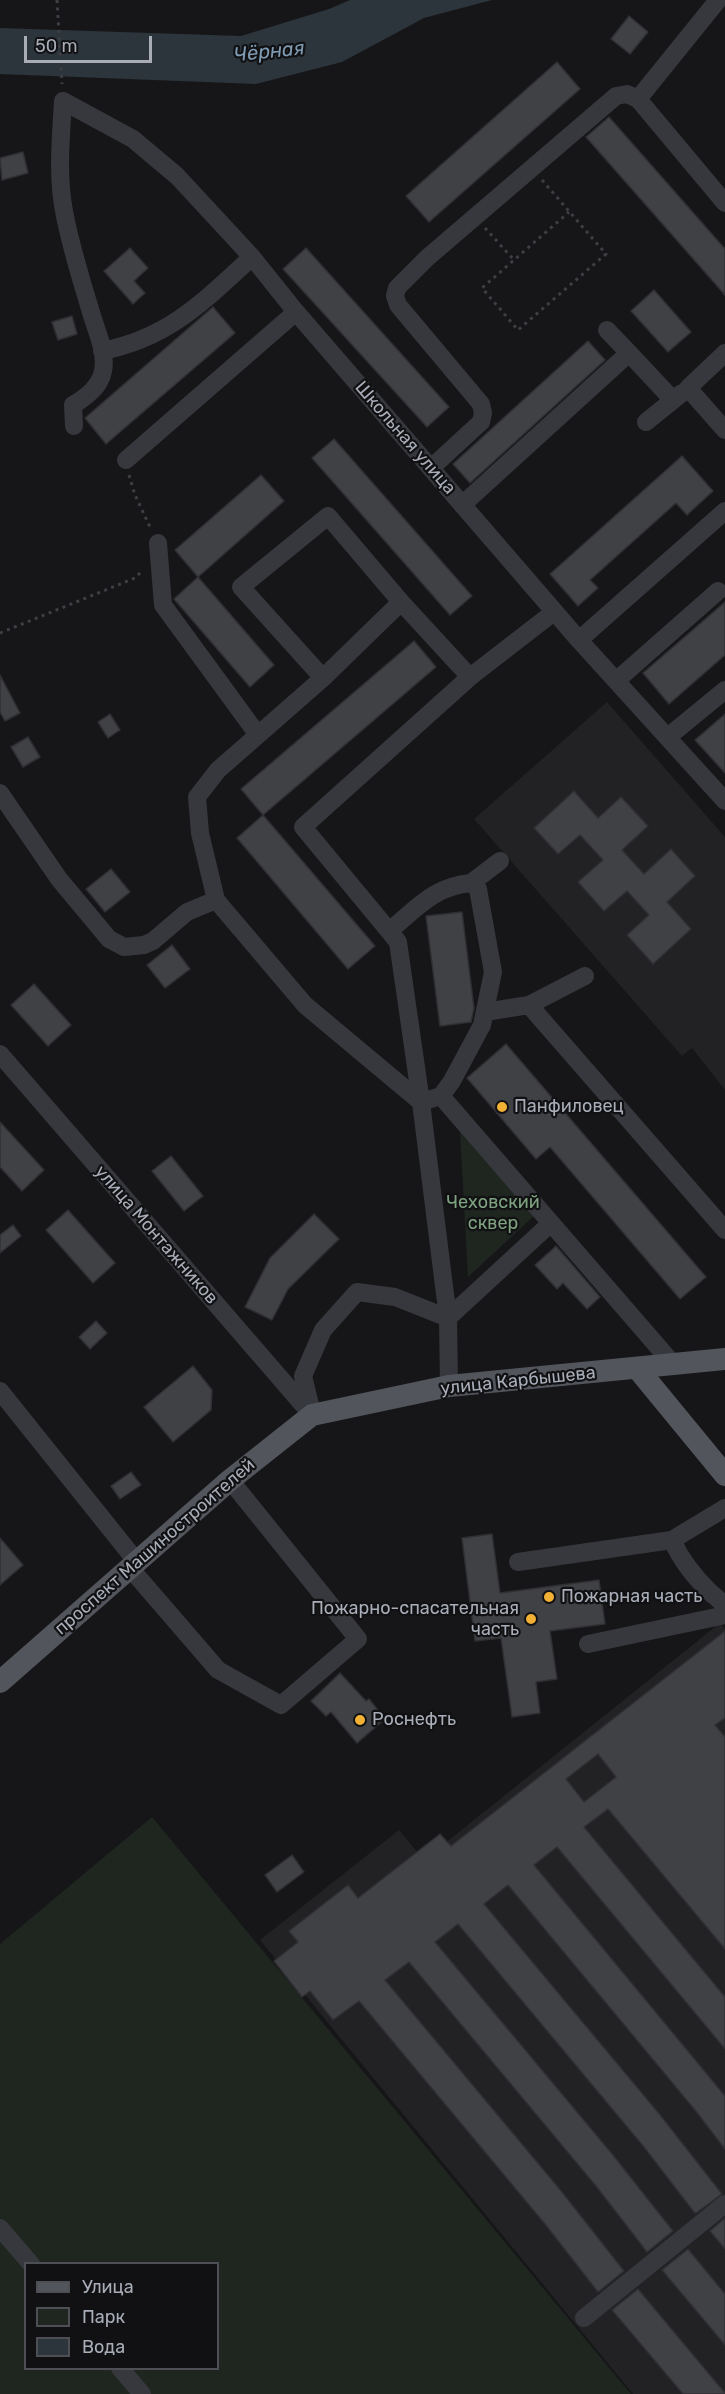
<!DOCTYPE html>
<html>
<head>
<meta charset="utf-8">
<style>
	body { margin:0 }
	#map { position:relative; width:725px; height:2394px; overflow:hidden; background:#161618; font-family:Rubik,sans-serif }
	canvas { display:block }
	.legend { position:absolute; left:24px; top:2262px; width:195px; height:108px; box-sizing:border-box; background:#111113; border:2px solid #4d4f55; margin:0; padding:8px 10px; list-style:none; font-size:18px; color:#a8adb8 }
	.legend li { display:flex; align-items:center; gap:12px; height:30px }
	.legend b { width:30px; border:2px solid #4d4f55 }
	.scale { position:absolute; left:24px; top:36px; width:128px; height:27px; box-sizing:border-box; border:3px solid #a8adb8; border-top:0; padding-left:8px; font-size:18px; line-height:21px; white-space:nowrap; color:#a8adb8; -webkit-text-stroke:4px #111113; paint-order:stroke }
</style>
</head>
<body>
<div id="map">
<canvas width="725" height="2394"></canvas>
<ul class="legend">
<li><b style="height:8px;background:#53555c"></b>Улица</li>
<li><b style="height:16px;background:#1e261f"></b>Парк</li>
<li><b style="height:16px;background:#2c353c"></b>Вода</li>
</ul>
<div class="scale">50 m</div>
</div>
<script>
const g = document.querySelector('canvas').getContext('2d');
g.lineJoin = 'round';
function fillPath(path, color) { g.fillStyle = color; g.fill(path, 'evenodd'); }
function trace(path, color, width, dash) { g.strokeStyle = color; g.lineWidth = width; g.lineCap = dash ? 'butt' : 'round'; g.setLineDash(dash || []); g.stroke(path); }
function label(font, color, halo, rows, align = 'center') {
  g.font = font + ' Rubik,sans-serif'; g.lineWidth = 4.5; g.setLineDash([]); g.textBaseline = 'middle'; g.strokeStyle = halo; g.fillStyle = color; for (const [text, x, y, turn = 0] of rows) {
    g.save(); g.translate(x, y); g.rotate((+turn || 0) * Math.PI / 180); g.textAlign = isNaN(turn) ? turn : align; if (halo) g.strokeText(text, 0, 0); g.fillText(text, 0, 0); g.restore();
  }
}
fillPath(new Path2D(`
	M607,702L725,837V1090L692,1048L682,1056L474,819Z
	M720,1623L725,1629V2394H633L260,1940L399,1830L424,1860Z`), '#222225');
fillPath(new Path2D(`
	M460,1132L534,1216L468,1277Z
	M152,1817L631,2394H0V1944ZM26,2264H218V2368H26Z`), '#1e261f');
fillPath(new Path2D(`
	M350,0H492L424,18L342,62L256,84L0,74V28L241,36L329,9Z`), '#2c353c');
const building = new Path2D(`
	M629,16L648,32L630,54L611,39Z
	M557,62L580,89L429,222L406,196Z
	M609,117L725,249V295L586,137Z
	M23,152L28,173L2,180L0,158Z
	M130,248L148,268L134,281L145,293L133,304L104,271Z
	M306,248L449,407L427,427L283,269Z
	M654,290L691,332L668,352L631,311Z
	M213,307L235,333L106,444L85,418Z
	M72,316L77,334L58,340L52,322Z
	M588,341L605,360L470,483L453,464Z
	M334,439L472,596L450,615L312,458Z
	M682,456L713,491L687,515L676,503L590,580L598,588L578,606L550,574Z
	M261,475L284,501L198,577L175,550Z
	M198,577L274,665L250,687L174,599Z
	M725,602V655L669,704L643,673Z
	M414,641L436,667L263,815L241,789Z
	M0,675L20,713L5,721L0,712Z
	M110,714L120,730L108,738L98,722Z
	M725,714V773L695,740Z
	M28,737L40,757L23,767L11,747Z
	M574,791L598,818L621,797L648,826L622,850L644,874L671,849L695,876L667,902L691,929L653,964L627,935L649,915L627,891L604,911L578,882L603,860L580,835L558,854L534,828Z
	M263,815L375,946L348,969L237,838Z
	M111,869L130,892L105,912L86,889Z
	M462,912L474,1008L471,1022L440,1026L426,916Z
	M172,945L190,969L165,988L147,965Z
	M34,984L71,1025L48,1046L11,1005Z
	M506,1044L706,1277L680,1299L550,1147L536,1159L467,1078Z
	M0,1122L44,1170L22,1191L0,1167Z
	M171,1156L203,1196L184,1211L152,1171Z
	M68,1210L115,1263L93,1283L46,1230Z
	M314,1214L339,1239L288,1289L272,1320L245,1307L270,1258Z
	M13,1225L21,1236L0,1253V1235Z
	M556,1246L600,1297L587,1309L563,1283L557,1289L535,1265Z
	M96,1321L107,1333L90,1349L79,1337Z
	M193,1366L212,1390L211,1410L173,1442L144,1407Z
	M131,1472L141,1485L120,1499L111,1486Z
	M492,1534L500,1593L599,1580L605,1624L550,1631L557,1679L536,1682L540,1713L512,1717L501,1638L475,1641L462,1538Z
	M0,1538L23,1565L0,1585Z
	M725,1631V1718L715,1725L725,1737V1949L608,1809L584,1827L725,1997V2049L557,1847L534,1865L725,2096V2149L695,2110L508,1885L484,1904L661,2116L722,2194L696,2213L694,2212L644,2147L458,1924L435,1942L613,2155L673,2231L647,2252L596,2186L409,1962L385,1980L562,2192L624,2271L598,2292L545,2224L359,2001L333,2020L310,1991L302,1997L274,1961L298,1942L289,1931L348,1885L358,1898L440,1834L451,1846ZM598,1754L616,1777L584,1802L566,1779Z
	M340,1673L366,1701L369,1699L385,1719L357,1743L331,1712L326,1716L311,1701Z
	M292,1855L304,1872L277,1892L265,1875Z
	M725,2218V2249L710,2231Z
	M688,2249L725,2294V2345L662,2270Z
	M638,2289L725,2393V2394H683L612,2310Z`);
fillPath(building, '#404145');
trace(building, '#303034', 1.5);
trace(new Path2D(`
	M57,0L62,84
	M542,180L606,254L518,330L482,288L569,212
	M485,228L514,260
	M129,475L135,495L150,527
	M0,633L135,578L143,570`), '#3d3f44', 3, [3, 4.5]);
trace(new Path2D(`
	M638,99L718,0
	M607,330L629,353
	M102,351C169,338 204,301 252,257
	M725,353L688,388L725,430
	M646,422L682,393
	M74,426L73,405C86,397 100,387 103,371C107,351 95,328 90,309C80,276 70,244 64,211C57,174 61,138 63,101L133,139L177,176L252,257L296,312L579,640L725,801
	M126,460L296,312
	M431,468L481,422L483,413L481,404L398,305L395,296L397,288L427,258L616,96L627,94L638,99L725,203
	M462,505L629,353L673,400
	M158,543L163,605L258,735L218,770L197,797L200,833L216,900L305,1005L421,1102L448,1318L449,1386
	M579,640L725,511
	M323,678L241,587L328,516L401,602L470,677L554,612
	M617,680L718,591
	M258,735L323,678L401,602
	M669,736L725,690
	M0,793L59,879L109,939L124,947L144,945L153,941L187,912L216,900
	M471,883L500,861
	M389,931C416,909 434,886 471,883L478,889L493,972L482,1025L452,1081L441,1096L421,1102L398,942L389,931L303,827L470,677
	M529,1005L585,976
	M485,1012L529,1005L725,1230
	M0,1054L312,1415
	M441,1096L673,1364
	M0,1391L137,1562
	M312,1413L303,1376L323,1330L357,1292L395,1297L448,1318L551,1223
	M672,1540C681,1560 696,1579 712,1594C718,1599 722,1601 725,1608
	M518,1562L672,1540L725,1508
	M130,1568L218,1670L281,1705L358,1639L230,1480
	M588,1644L721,1616L725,1610
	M0,2228L31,2264
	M584,2318L725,2204
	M120,2368L142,2394`), '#37383d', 18);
trace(new Path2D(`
	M637,1368L725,1475
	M0,1682L230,1480L312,1415L449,1386L725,1359`), '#53555c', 22);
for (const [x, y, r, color] of [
	[502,1107,6,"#f2b134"],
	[549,1597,6,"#f2b134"],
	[531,1619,6,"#f2b134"],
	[360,1720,6,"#f2b134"]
]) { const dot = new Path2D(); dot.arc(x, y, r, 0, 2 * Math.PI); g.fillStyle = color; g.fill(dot); trace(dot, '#111113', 2); }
label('18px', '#a8adb8', '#111113', [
	["Школьная улица",405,438,49],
	["улица Монтажников",156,1235,49],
	["улица Карбышева",518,1381,-6],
	["проспект Машиностроителей",155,1547,-41]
]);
label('18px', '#a8adb8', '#111113', [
	["Панфиловец",514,1107],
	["Пожарная часть",561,1597],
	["Пожарно-спасательная",519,1609,"right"],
	["часть",519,1630,"right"],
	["Роснефть",372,1720]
], 'left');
label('18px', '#7fa381', '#111113', [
	["Чеховский",493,1203],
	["сквер",493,1224]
]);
label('italic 20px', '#7f9bb3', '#111113', [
	["Чёрная",269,52,-6]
]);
</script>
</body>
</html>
